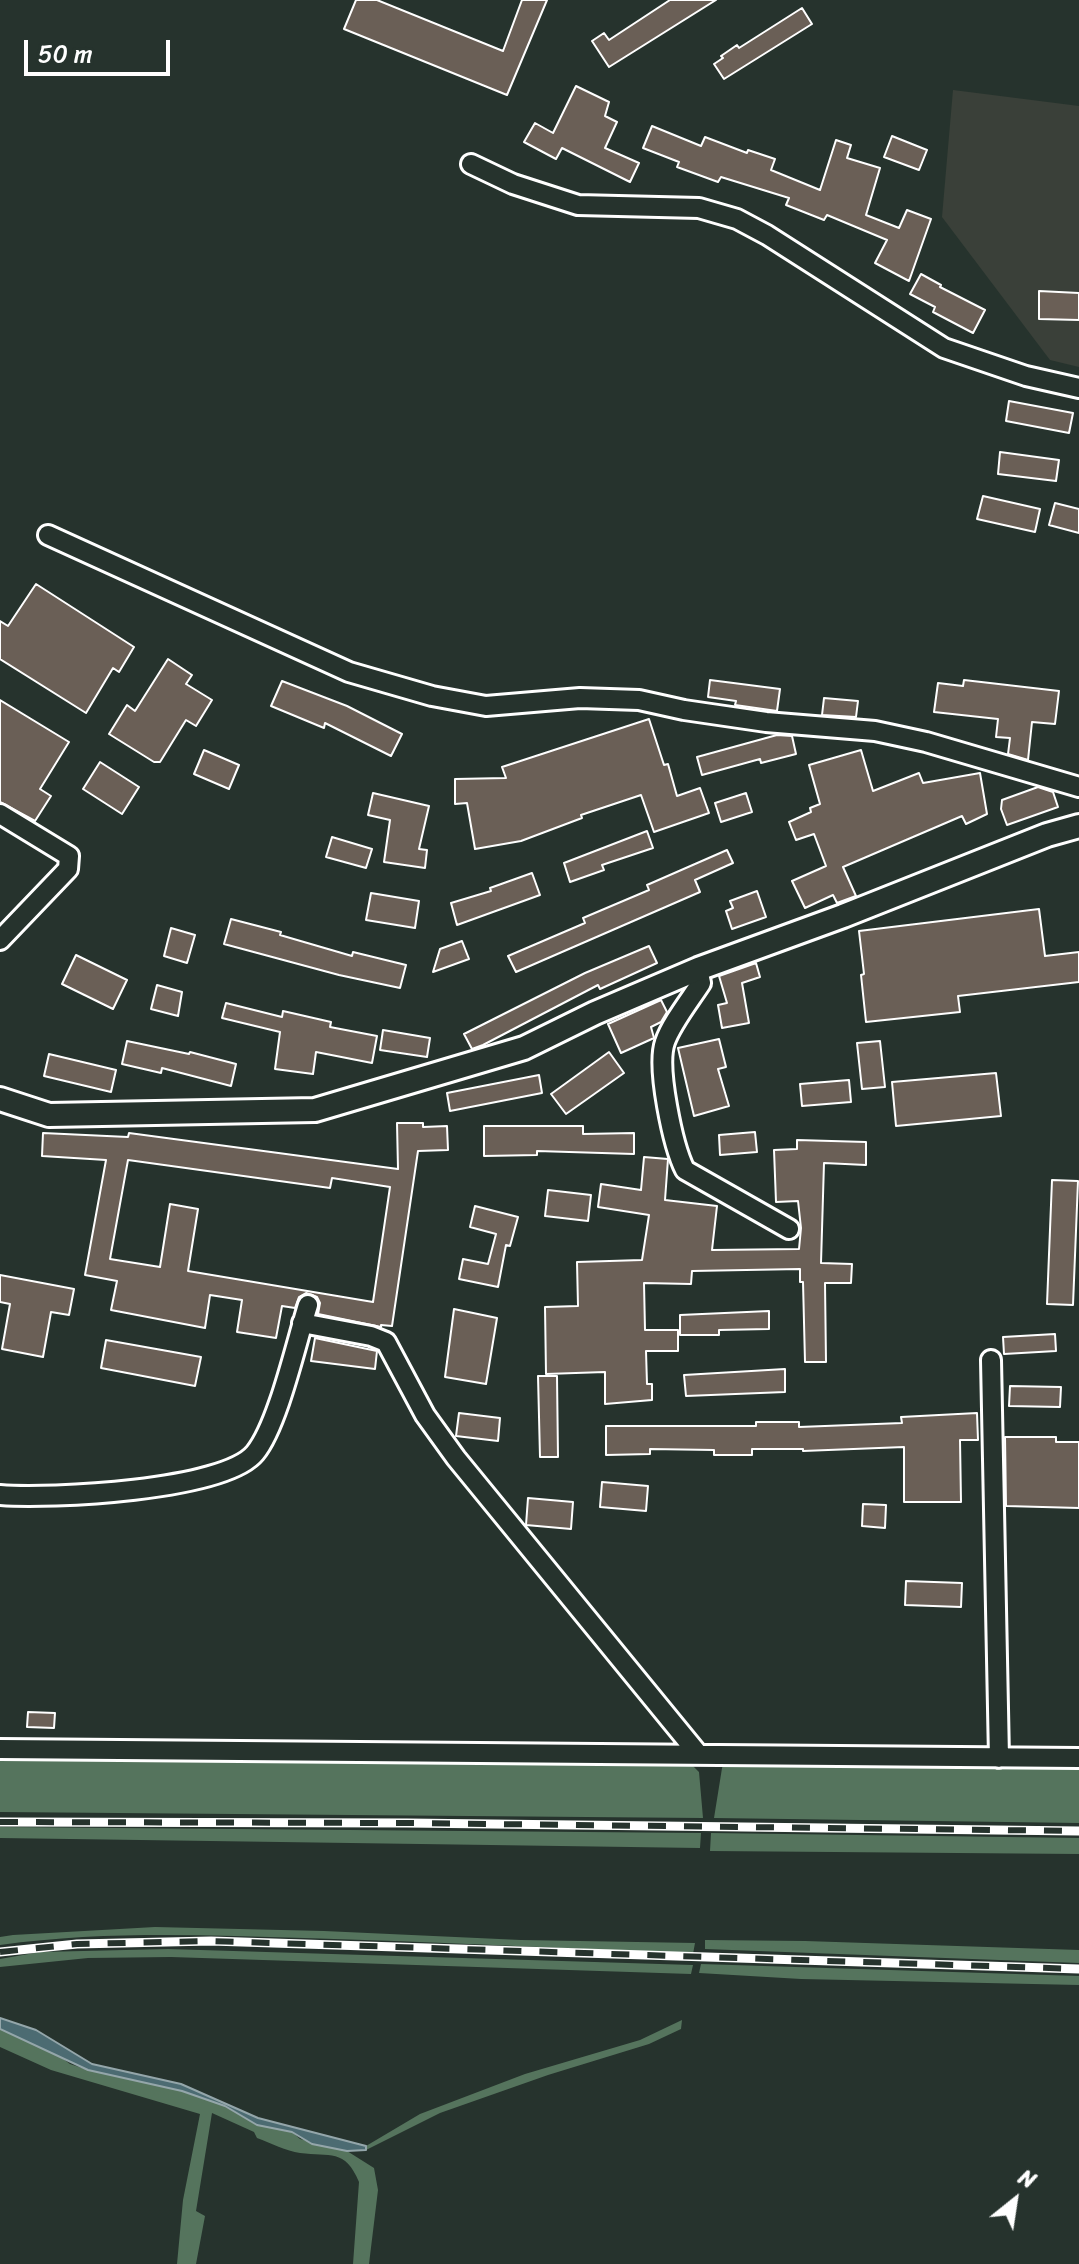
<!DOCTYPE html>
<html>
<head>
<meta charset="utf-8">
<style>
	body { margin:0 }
	#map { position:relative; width:1079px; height:2264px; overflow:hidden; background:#26332d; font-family:Sriracha,sans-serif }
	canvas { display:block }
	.north { position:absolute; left:975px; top:2160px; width:80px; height:80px; -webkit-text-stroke:6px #26332d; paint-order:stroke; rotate:30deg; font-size:22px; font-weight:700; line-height:32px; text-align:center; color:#fff }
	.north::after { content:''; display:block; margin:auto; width:28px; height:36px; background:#fff; clip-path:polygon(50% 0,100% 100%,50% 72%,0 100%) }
	.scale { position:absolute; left:24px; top:40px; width:146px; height:36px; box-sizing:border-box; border:4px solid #fff; border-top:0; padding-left:10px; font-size:24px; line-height:28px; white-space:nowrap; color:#fff; -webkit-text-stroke:6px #26332d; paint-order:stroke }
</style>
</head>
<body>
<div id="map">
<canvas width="1079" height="2264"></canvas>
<div class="north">N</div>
<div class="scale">50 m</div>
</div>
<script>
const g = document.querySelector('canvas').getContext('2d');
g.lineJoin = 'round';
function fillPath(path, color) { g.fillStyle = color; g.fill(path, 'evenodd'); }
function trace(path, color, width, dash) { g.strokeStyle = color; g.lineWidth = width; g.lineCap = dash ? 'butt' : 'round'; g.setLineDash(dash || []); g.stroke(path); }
fillPath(new Path2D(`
	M953,90L1079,106V367L1050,360L942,217Z`), '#3a4039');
fillPath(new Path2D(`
	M0,1758L693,1766L699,1772L703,1818L0,1812Z
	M723,1762L1079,1767V1823L714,1818Z
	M0,1827L701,1833L700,1848L0,1838Z
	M711,1833L1079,1838V1854L710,1851Z
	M155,1927L324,1931L521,1940L695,1943L693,1954C564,1948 434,1942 304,1938C202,1935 101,1931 0,1945V1937L13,1935Z
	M705,1940L805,1941L1079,1950V1963L705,1949Z
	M168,1949L693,1965L691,1974L171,1957L88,1958L0,1967V1959L40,1952Z
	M701,1964L1079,1976V1985L801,1979L699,1973Z
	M682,2020L681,2029L649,2044L548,2075L440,2113L366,2150V2146L420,2114L525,2074L640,2040Z
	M0,2029L54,2052L70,2064L88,2070L182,2091L225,2106L257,2125L292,2132L300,2139L347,2151L374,2168L378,2190L369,2264H353L359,2182C345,2148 330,2157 300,2153C286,2151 271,2143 257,2138L254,2132L212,2113L196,2211L205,2216L196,2264H177L183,2200L200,2114L51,2070L0,2047Z`), '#55745d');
const water = new Path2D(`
	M0,2018L36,2030L92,2064L181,2084L258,2118L366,2146V2150L347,2151L312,2144L292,2132L257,2125L225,2106L182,2091L88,2070L0,2029Z`);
fillPath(water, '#4c6b72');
trace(water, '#94a6aa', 2);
const building = new Path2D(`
	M356,0H377L503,51L522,0H547L507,95L344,29Z
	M670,0H716L609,67L592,41L604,33L609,40Z
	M802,8L812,24L724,79L714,64L723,58L721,56L737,45L739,48Z
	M576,86L609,102L605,116L617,122L605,148L639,163L630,182L562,148L556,159L524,142L535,123L553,133Z
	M652,126L701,146L705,137L747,153L748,150L775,159L771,170L820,190L836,140L851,145L847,158L880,168L866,215L899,228L907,210L931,219L909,281L875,263L887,240L827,215L824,220L786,205L789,198L721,177L718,182L677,167L679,162L643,148Z
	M892,136L927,150L919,170L884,157Z
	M921,274L941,285L940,287L985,310L973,333L933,312L935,307L910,294Z
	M1039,291L1079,293V320L1039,319Z
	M1009,401L1073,413L1069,433L1006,421Z
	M1000,452L1059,460L1056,481L998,474Z
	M983,496L1040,509L1035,532L977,519Z
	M1055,503L1079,509V533L1049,525Z
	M36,584L134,647L119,672L113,668L86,713L0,659V621L8,626Z
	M168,659L192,675L186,684L212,700L196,726L186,720L160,762H154L109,734L127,705L135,711Z
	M710,680L780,689L777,711L735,705L736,701L708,697Z
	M964,680L1059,691L1055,724L1032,722L1028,760L1008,754L1010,738L996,737L998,719L934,712L938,683L963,686Z
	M282,681L347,706L402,734L391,756L325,723L324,728L271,706Z
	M824,698L858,701L856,717L822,715Z
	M0,700L69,742L40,789L51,796L35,821L0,802Z
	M649,719L664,765L668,764L677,796L700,788L709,813L654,832L641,795L581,815L582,818L521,841L475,849L467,803L455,804V779L506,778L502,767Z
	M777,735L792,736L796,754L761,763L760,759L702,775L697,757Z
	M204,750L239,765L229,789L194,774Z
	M861,750L873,791L919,773L923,783L980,773L987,814L966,824L962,816L843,867L856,896L837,903L833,895L805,908L792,881L826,866L814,834L796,840L789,822L811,812L810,808L820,804L809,765Z
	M100,762L139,787L122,814L83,789Z
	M1038,787L1053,792L1058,807L1007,825L1001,809L1002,800Z
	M373,793L429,806L419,849L427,850L425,868L384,862L390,820L368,815Z
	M746,793L752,812L721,822L715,803Z
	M647,831L653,848L602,865L604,870L570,882L564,863Z
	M332,837L372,849L366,868L326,857Z
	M727,850L733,863L695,880L700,892L516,972L508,956L585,923L583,918L649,890L647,885Z
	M532,873L540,895L457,925L451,903L491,891L490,888Z
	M757,891L766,917L732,929L726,911L733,908L730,901Z
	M371,893L419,901L415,928L366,920Z
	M1039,909L1045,956L1079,952V982L958,996L960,1012L866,1022L861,975L864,974L859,931Z
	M231,919L281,932L280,935L352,956L353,952L406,965L400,988L339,975L224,944Z
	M171,928L195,935L187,963L164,956Z
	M462,941L469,959L433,972L440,949Z
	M649,946L657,963L600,989L598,985L483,1045L472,1049L464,1034L585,973Z
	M76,955L127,980L113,1009L62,984Z
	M756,963L760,977L742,983L749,1023L722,1028L718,1005L727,1003L719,976Z
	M157,985L182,992L178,1016L151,1009Z
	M661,1000L667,1012L661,1022L651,1027L654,1038L621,1053L608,1024Z
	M226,1003L282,1017L283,1011L331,1022L330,1027L377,1036L372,1063L316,1052L313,1074L275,1069L280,1032L222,1018Z
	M383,1030L430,1038L427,1057L380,1050Z
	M719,1039L726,1067L718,1069L729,1106L694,1116L678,1048Z
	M127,1041L189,1054L190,1052L236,1064L231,1086L162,1068L161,1073L122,1064Z
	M880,1041L885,1087L862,1089L857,1043Z
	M609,1052L624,1073L566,1114L551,1094Z
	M49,1054L116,1070L111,1092L44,1076Z
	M996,1073L1001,1116L896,1126L892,1082Z
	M539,1075L542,1093L450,1111L447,1093Z
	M849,1080L851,1102L802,1106L800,1084Z
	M397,1123H423V1127L447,1126L448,1150L418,1151L392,1326L381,1325V1327L318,1314L320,1303L317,1297L306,1293L299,1297L295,1308L282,1306L276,1338L237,1332L242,1300L210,1295L205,1328L111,1310L117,1281L85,1275L106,1160L42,1156L43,1133L128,1137L129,1133L398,1169ZM128,1160L330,1188L332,1178L390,1187L373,1302L188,1271L198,1209L170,1204L160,1267L110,1259Z
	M484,1126H583V1134L634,1133V1154L537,1151V1155L484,1156Z
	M755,1132L757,1152L720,1155L719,1135Z
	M797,1140L866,1142V1165L824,1163L821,1263L852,1264L851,1283H825L826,1362H805L803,1282H800V1269L692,1271L691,1284L644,1283L645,1330H678V1351H646L647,1384H652V1400L605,1404V1372L546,1374L545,1307L578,1306L577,1262L642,1260L649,1215L598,1207L601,1184L641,1190L644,1157L668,1159L665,1200L717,1206L712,1250L799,1249L801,1228L798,1201L776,1202L774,1150L797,1149Z
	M1052,1180L1078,1181L1073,1305L1047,1304Z
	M548,1190L591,1195L588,1221L545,1216Z
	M475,1206L518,1217L510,1246L506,1245L498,1287L459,1279L463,1259L488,1264L496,1234L470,1227Z
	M0,1275L74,1289L69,1315L51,1312L43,1357L2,1349L10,1304L0,1302Z
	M454,1309L497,1318L486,1384L445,1377Z
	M769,1311V1329L719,1330V1335H680V1315Z
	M1055,1334L1056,1351L1004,1354L1003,1337Z
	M315,1338L377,1351L375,1369L311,1361Z
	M106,1340L201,1357L195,1386L101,1368Z
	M785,1369V1392L686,1396L684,1375Z
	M538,1376H557L558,1457H540Z
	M1010,1386L1061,1387L1060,1407L1009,1406Z
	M459,1413L500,1418L498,1441L456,1436Z
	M977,1413L978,1440H960L961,1502H904V1447L803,1451V1449H752V1455H714V1450L650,1449V1454L606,1455V1426H756V1422H799V1427L902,1423L901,1417Z
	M1005,1437H1056V1442H1079V1508L1006,1506Z
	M602,1482L648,1486L646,1511L600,1507Z
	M528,1498L573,1502L571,1529L526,1525Z
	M863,1504L886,1505L885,1528L862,1526Z
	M906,1581L962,1583L961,1607L905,1605Z
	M28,1712L55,1713L54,1728L27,1727Z`);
fillPath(building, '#6a5f56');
trace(building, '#fff', 2);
const minor = new Path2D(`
	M471,164L513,184L578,205L699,208L737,219L767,235L944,348L1026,376L1079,388
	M48,535L349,672L432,696L486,706L580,698L639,700L684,710L766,722L875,731L926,742L1079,787
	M0,814L69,856L68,869L0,940
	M698,969L701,983C690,1000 671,1024 665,1042C656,1067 673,1146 685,1170L789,1229
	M302,1323L371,1336L386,1342L425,1415L456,1458L699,1755
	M991,1360L999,1758
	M0,1495C49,1499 224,1491 255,1453C278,1425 296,1343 308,1305
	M0,1749L1079,1758`);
const tertiary = new Path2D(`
	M0,1099L49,1115L315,1110L524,1048L595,1013L698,969L843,916L1047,835L1079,826`);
trace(minor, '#fff', 24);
trace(tertiary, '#fff', 28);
trace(minor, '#26332d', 18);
trace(tertiary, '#26332d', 22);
const rail = new Path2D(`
	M0,1822L407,1823L1079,1831
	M0,1952L77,1944L211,1941L1079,1969`);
trace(rail, '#fff', 9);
trace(rail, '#26332d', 6, [18]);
</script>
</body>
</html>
